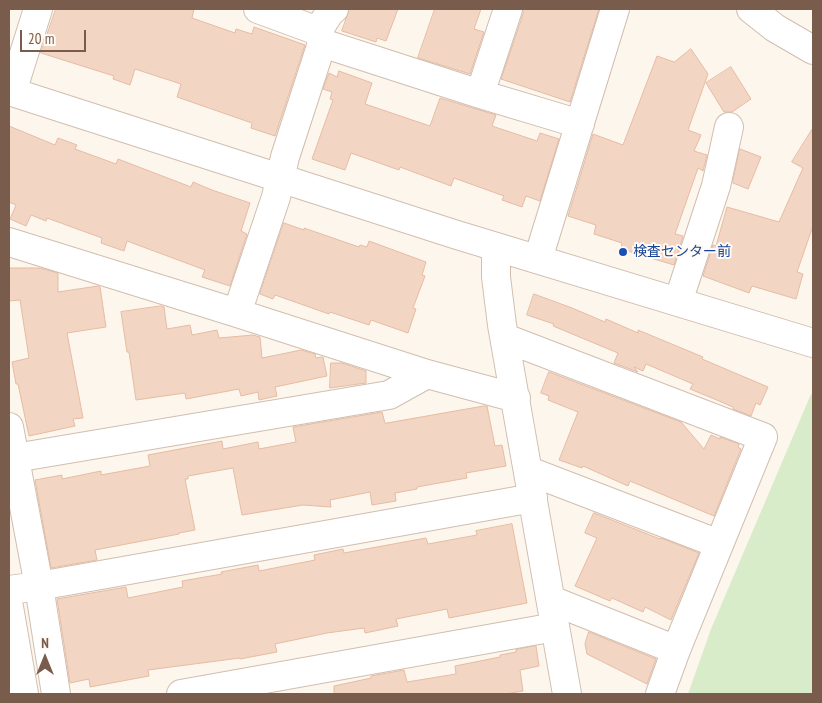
<!DOCTYPE html>
<html>
<head>
<meta charset="utf-8">
<style>
	body { margin:0 }
	#map { position:relative; width:822px; height:703px; overflow:hidden; background:#fdf6ec; font-family:"PT Sans Narrow",sans-serif }
	canvas { display:block }
	.frame { position:absolute; inset:0; border:10px solid #7a5c4d; pointer-events:none }
	.north { position:absolute; left:20px; top:633px; width:50px; height:50px; -webkit-text-stroke:4px #fffaf3; paint-order:stroke; rotate:0deg; font-size:14px; font-weight:700; line-height:20px; text-align:center; color:#7a5c4d }
	.north::after { content:''; display:block; margin:auto; width:18px; height:22px; background:#7a5c4d; clip-path:polygon(50% 0,100% 100%,50% 72%,0 100%) }
	.scale { position:absolute; left:20px; top:30px; width:66px; height:22px; box-sizing:border-box; border:2px solid #7a5c4d; border-top:0; padding-left:6px; font-size:15px; line-height:18px; white-space:nowrap; color:#7a5c4d; -webkit-text-stroke:4px #fffaf3; paint-order:stroke }
</style>
</head>
<body>
<div id="map">
<canvas width="822" height="703"></canvas>
<div class="frame"></div>
<div class="north">N</div>
<div class="scale">20 m</div>
</div>
<script>
const g = document.querySelector('canvas').getContext('2d');
g.lineJoin = 'round';
function fillPath(path, color) { g.fillStyle = color; g.fill(path, 'evenodd'); }
function trace(path, color, width, dash) { g.strokeStyle = color; g.lineWidth = width; g.lineCap = dash ? 'butt' : 'round'; g.setLineDash(dash || []); g.stroke(path); }
function label(font, color, halo, rows, align = 'center') {
  g.font = font + ' "PT Sans Narrow","Noto Sans JP",sans-serif'; g.lineWidth = 4; g.setLineDash([]); g.textBaseline = 'middle'; g.strokeStyle = halo; g.fillStyle = color; for (const [text, x, y, turn = 0] of rows) {
    g.save(); g.translate(x, y); g.rotate((+turn || 0) * Math.PI / 180); g.textAlign = isNaN(turn) ? turn : align; if (halo) g.strokeText(text, 0, 0); g.fillText(text, 0, 0); g.restore();
  }
}
fillPath(new Path2D(`
	M811,394L813,396V694H688L711,629Z`), '#d8ecc9');
const building = new Path2D(`
	M56,9H194L192,18L235,33L236,29L252,34L254,27L305,45L275,136L251,128L252,123L177,97L181,84L135,69L130,85L113,79L114,76L41,53Z
	M350,9H398L386,41L377,38L376,42L342,31Z
	M435,9H481L474,29L484,32L470,74L418,58Z
	M523,9H599L570,102L501,79L523,14Z
	M691,49L708,74L688,130L701,135L694,151L707,155L703,171L698,168L675,234L683,236L674,265L621,249L622,243L594,234L596,225L568,216L593,134L623,145L657,56L674,62Z
	M731,67L751,99L732,112H724L706,83Z
	M339,71L372,83L365,104L430,126L440,98L496,115L492,126L537,141L540,133L559,139L540,201L526,196L522,207L502,200L504,196L454,178L451,186L400,167L399,170L351,153L345,170L312,159L333,100L330,99L332,92L323,89L329,73L337,77Z
	M9,126L55,145L58,138L77,145L75,149L116,164L118,159L191,187L193,182L212,190L250,203L241,231L247,234L230,286L202,277L205,270L127,241L124,251L101,243L102,238L47,218L46,221L31,215L26,226L10,219L16,205L9,202Z
	M813,128V226L797,272L803,274L796,299L752,286L749,293L703,276L713,245L716,246L727,207L779,222L803,168L792,162Z
	M740,149L761,157L748,189L733,183Z
	M284,223L304,230V228L359,247L360,245L367,247L369,241L426,262L422,275L425,276L413,308L416,309L408,333L371,320L369,325L330,312L329,314L275,295L273,299L260,294Z
	M9,268H40L58,273V292L98,286L100,287L106,327L67,333L83,418L73,419L75,426L29,436L18,384H16L12,362L29,358L20,300L9,301Z
	M534,294L572,308L605,322L606,319L638,333V330L703,357L702,359L768,387L760,405L756,403L751,416L733,409V407L712,398L690,389L693,384L646,364L643,371L634,367L638,372L614,363L618,353L553,326L554,324L527,315Z
	M161,306L164,307L167,329L190,325L192,335L217,330L219,338L253,335L260,337L262,358L301,350L315,354L316,358L323,357L327,376L275,387L277,396L259,400L258,392L241,396L239,389L186,399L185,393L136,400L129,352H127L121,312Z
	M331,363H342L366,371V383L330,388Z
	M549,372L681,422L704,449L711,435L720,439V437L739,444L738,447L741,449L714,516L630,481L628,486L583,466L582,468L559,460L578,412L548,400L549,396L541,393Z
	M484,406H487L495,446L502,445L506,466L466,473L467,478L417,487V489L395,493L396,501L372,505L370,492L330,500L331,507L303,505L242,515L233,468L188,476V479H185L195,530L179,533V534L95,550L97,560L51,568L35,480L62,475V479L101,471V475L150,466L148,455L222,441L223,449L258,442L259,449L296,442L293,427L382,412L385,423Z
	M594,513L660,539L661,538L699,553L671,620L645,607L643,612L612,598L610,601L575,586L597,538L585,533Z
	M512,524L527,603L449,618L447,609L396,619L398,626L365,633L364,628L327,633L275,644L277,652L240,659V658L148,670L149,676L90,687L89,679L70,683L57,599L126,587L128,598L183,587L182,581L222,574L221,572L258,565L259,571L315,560L314,555L343,549L344,553L426,538L428,544L477,535L476,531Z
	M589,632L656,659L647,684L587,654L585,644Z
	M536,646L539,666L520,670L523,691L505,694H334V686L371,678V676L404,670L407,682L456,674L455,666L500,657V655L516,652V650Z`);
fillPath(building, '#f3d5c3');
trace(building, '#e6bba3', 1);
const minor = new Path2D(`
	M258,9L318,31
	M751,9L775,28L813,50
	M322,43L480,94L580,124
	M9,91L457,235L813,343
	M12,92L38,9
	M480,94L508,9
	M9,242L237,313L427,374L516,398
	M496,247V277L502,325L567,694
	M538,259L615,9
	M678,302L716,186L729,127
	M237,313L276,197L285,157L322,43L318,31L330,12L334,9
	M505,338L763,437L676,650
	M9,427L39,586L56,694
	M9,459L389,395L427,374
	M529,471L719,544
	M9,590L39,586L533,498
	M551,600L676,650L660,694
	M9,607L24,694
	M181,694L555,627`);
trace(minor, '#d1beb0', 30);
trace(minor, '#fff', 28);
for (const [x, y, r, color] of [
	[623,252,5,"#1a4fb4"]
]) { const dot = new Path2D(); dot.arc(x, y, r, 0, 2 * Math.PI); g.fillStyle = color; g.fill(dot); trace(dot, '#fffaf3', 2); }
label('14px', '#164399', '#fffaf3', [
	["検査センター前",633,252]
], 'left');
</script>
</body>
</html>
